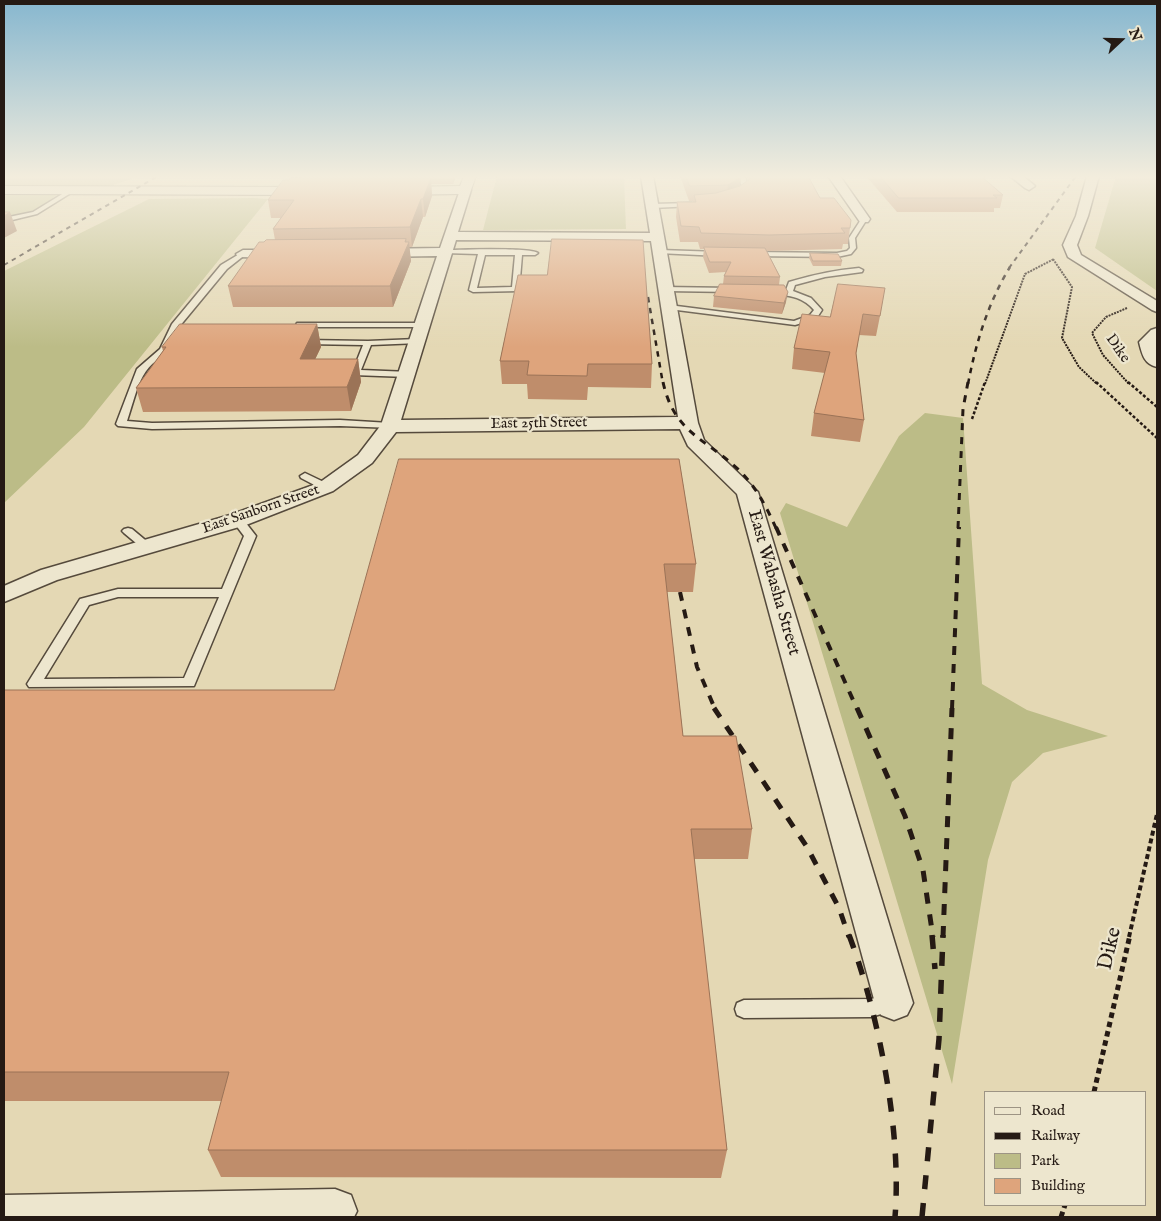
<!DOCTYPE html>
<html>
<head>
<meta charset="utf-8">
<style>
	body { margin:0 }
	#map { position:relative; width:1161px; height:1221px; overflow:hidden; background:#e4d8b4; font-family:"IM FELL English",serif }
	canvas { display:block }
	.frame { position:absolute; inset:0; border:5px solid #251a14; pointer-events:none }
	.legend { position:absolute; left:984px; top:1091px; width:162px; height:115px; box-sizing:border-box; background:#ede6ce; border:1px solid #9d9484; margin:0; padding:6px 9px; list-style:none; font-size:15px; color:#251a14 }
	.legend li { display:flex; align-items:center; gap:10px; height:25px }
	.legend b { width:25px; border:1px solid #9d9484 }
	.north { position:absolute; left:1096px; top:15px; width:50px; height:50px; -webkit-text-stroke:4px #ede6ce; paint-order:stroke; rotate:69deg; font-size:14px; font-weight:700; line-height:20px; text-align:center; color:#251a14 }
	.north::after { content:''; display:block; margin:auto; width:18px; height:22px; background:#251a14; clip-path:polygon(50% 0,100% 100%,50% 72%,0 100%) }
</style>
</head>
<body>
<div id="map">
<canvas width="1161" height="1221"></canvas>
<div class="frame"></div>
<ul class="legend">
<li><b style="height:6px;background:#ede6ce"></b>Road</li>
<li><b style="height:6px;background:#251a14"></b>Railway</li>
<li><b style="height:14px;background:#bcbc87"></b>Park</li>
<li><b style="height:14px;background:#dea47c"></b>Building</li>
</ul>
<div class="north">N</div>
</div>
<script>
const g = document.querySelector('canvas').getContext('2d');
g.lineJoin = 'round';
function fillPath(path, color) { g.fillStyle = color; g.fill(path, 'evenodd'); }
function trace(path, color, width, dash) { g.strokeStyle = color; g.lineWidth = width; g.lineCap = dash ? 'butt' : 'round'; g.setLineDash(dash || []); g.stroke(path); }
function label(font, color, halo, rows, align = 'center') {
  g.font = font + ' "IM FELL English",serif'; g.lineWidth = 4.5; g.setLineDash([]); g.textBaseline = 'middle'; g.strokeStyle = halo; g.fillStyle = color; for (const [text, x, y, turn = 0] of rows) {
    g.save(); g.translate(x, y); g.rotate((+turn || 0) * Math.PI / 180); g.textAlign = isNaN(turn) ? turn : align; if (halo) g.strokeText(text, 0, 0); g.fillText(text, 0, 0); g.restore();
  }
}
fillPath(new Path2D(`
	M4,176H141L107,187L4,186Z
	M497,176H624L626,229L483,230Z
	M1116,176H1157V291L1095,248Z
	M4,193L58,194C41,207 26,218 4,217Z
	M253,198L268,199L84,427L4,503V271L149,199Z
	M925,413L963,418L982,684L1027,710L1108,736L1043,753L1012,782L988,860L952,1084L780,513L786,503L847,527L899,436Z`), '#bcbc87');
const service = new Path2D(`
	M739,176H745C748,186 748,194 738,199L735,197L742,188Z
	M72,188L74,191L37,214L4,222V218L33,212Z
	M692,203L694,206L652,208L649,206L652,204Z
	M862,218L867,219L855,238L856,248L851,254L837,257L753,256L750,254L753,252L837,253L847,251L850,248L849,238Z
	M446,250C462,250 529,247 538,253L535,255H522L519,291L473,292L469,290L478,254L444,253V251ZM485,255H515L512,287L477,288Z
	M660,250L720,252L723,254L720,256L658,253L657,252Z
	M241,253L246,254L227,269L179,327L170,345L181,343V347C139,364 140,382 127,421L152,423L340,420L390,423L395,426L393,428L340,426L152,429L118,426L116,424L137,369L160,349L172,324L221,265Z
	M859,268L863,270L862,272L825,277L795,285L793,291L811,298L822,310L816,319L795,325L669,309L665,307L669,305L794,321L810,315L814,310C801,295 787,296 768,293V289L786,290L789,282C812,275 835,270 859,268Z
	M663,287L733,288L737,290L733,292L666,291H663Z
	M297,323H423L427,325L423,327H300L296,325Z
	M417,339H420V343L371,345L361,370L410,372L411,374L407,377L353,375L352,373L363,345L305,344L301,342L305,340L368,341Z
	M305,473L330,485L331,487L330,489H322L301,478L300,476Z
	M238,517L242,518L256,536L194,686L29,687L27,684L80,599L118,589H222L244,536L232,520ZM118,597H219L184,678L44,679L89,605Z
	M128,528L132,529L150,544L152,546L150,548H142L124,533L122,531L124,529Z
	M891,994L898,997L900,1003L898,1009L871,1017L744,1018L737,1015L735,1009L737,1003L744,1000L871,999Z`);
const minor = new Path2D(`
	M641,176H653L698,423L704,440L758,492L913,1003L907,1015L894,1020L881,1015L875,1003L737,494L688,446L680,429L396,432L372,463L333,491L246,525L57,580L4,602V586L41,570L230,515L319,483L358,455L381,425L437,256L376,257L369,253L376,249L440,248L461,187L465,186L471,190L458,232L650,233ZM456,240L651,241L678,417L401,420Z
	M828,176H840L870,219L868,222H860Z
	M1010,176H1023L1035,186L1029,190L1025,188Z
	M1087,176H1099L1088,216L1077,245L1081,255L1157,301V312L1152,310L1068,257L1063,245L1076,216Z
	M243,250H283L290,254L283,258L238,257L236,254Z
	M1157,328V341L1156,343L1157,367C1144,364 1142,354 1139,342L1151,330Z
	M335,1189L351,1195L357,1211L354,1217H4V1195Z`);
const tertiary = new Path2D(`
	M464,176H476L471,190L465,194L395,195L388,191L395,187L460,186Z
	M4,186L312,187L319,191L312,195L4,194Z`);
trace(service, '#554a3c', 3);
trace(minor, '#554a3c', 3);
trace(tertiary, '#554a3c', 2);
trace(new Path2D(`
	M1053,259L1072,287L1062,338L1079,367L1097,384
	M1127,308L1106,317L1092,333L1103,355L1129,384
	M985,384L1025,274L1054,259`), '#251a14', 2, [2, 1]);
trace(new Path2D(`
	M1096,382L1157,438
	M1128,382L1157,407
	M972,419L985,382`), '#251a14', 2.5, [3, 2]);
trace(new Path2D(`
	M1129,937L1157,814`), '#251a14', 4, [5, 3]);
trace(new Path2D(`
	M1094,1092L1130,935
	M1061,1217L1065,1205`), '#251a14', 5, [5.5, 4]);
fillPath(service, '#ede6ce');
fillPath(minor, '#ede6ce');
fillPath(tertiary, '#ede6ce');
trace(new Path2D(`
	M4,265L158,176
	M1009,268L1076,176`), '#251a14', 2, [4.5, 4.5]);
trace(new Path2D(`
	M648,297L663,384
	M968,384C976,342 988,303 1010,267`), '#251a14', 2.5, [5.5, 5.5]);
trace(new Path2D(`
	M663,382C674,433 705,438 739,470C756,487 766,506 776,528
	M958,528L963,409L968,382`), '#251a14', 3, [7, 7]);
trace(new Path2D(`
	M776,527L857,709
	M680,592L697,667L715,709
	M952,709L959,527`), '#251a14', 4, [9, 9]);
trace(new Path2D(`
	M714,708L807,847L839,908L849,937
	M857,708L905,816L923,870L933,937
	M943,937L952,708`), '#251a14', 5, [11, 11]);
trace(new Path2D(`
	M849,935C879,1014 902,1133 895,1217
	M932,935L935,969
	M922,1217L939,1039L943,935`), '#251a14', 5.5, [14, 14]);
fillPath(new Path2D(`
	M301,176H456L453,184H431L432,196L425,217H423L412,247H409L411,261L393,307H233L228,286L264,242L275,240L273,229L281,218H271L268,200L289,180L301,178Z
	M680,176H741L740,186L748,180L747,176H808L820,198L850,228L848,244H843L842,249L767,251L780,277L779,285L786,302L782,314L713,307L714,296L723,284L724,276L726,272L709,273L703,257L704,249H700L698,242H680L676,217L677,202H693V201H689Z
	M860,176H985L984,179L1003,195L1000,208H994V212H897L866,176Z
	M810,253L842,261L841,266H813L809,258Z
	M518,275L652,364L651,388L588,387L587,400L528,399L527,384H502L500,361Z
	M838,284L880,316L876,336L859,335L856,354L864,420L860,442L811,436L814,413L825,373L792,369L794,348L830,317Z
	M317,324L321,347L315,359H358L361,382L351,411L143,412L136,388L163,351L162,347Z
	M679,459L696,564L693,592H667L683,736L752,829L748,859H694L727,1150L721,1178L221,1177L208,1150L222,1101H4V690H334Z`), '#bf8d6b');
fillPath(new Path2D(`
	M453,176H456L453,184Z
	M741,177L739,191L726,199L728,185Z
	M431,178L432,196L425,217L423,199Z
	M421,199L423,217L412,247L410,227Z
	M10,212L17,231L4,238V216Z
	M406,239L407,247L409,242L411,261L393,307L390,286Z
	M788,292L786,302L782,314L784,303Z
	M317,324L321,347L304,383L300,359Z
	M358,359L361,382L351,411L347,387Z`), '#9b7357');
const building = new Path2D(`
	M686,176H741V177L728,185L690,186Z
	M751,176H808L820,198H834L851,220L850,228H841L845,233L769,235L701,233L699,227L681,226L677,202H696L694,195L716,193L740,186L750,179Z
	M880,176H981L1003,195H993L997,198H899Z
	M290,178H431L423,199H421L410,227L273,229L294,200H268L283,180H289Z
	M4,212H10L4,216Z
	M406,239L405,242H409L390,286H228L259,242H264L266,240Z
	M552,239L643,240L652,364H588L587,376L527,375L529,361H500L518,275H547Z
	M704,247L765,248L780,277L724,276L731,262H710Z
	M810,253L838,254L842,261H813Z
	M720,284L784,285L788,292L784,303L714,296Z
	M838,284L885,288L880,316L863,314L856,353L864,420L814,413L830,352L794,348L802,314L830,317Z
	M180,324H317L300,359H358L347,387L136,388L166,347H162Z
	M399,459H679L696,564H664L683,736H736L752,829H691L727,1150H208L229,1072H4V690H334Z`);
fillPath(building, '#dea47c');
trace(building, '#9b7357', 1);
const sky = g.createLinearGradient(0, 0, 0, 347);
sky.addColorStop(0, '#87b7cf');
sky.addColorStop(0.51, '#f3eddd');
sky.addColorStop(1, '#f3eddd00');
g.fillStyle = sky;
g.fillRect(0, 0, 1161, 347);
label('15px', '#251a14', '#ede6ce', [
	["Dike",1117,349,55],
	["East 25th Street",539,424,-1],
	["East Sanborn Street",261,510,-19]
]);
label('18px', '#251a14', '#ede6ce', [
	["East Wabasha Street",773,583,74]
]);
label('21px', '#251a14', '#ede6ce', [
	["Dike",1111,949,-77]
]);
</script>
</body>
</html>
